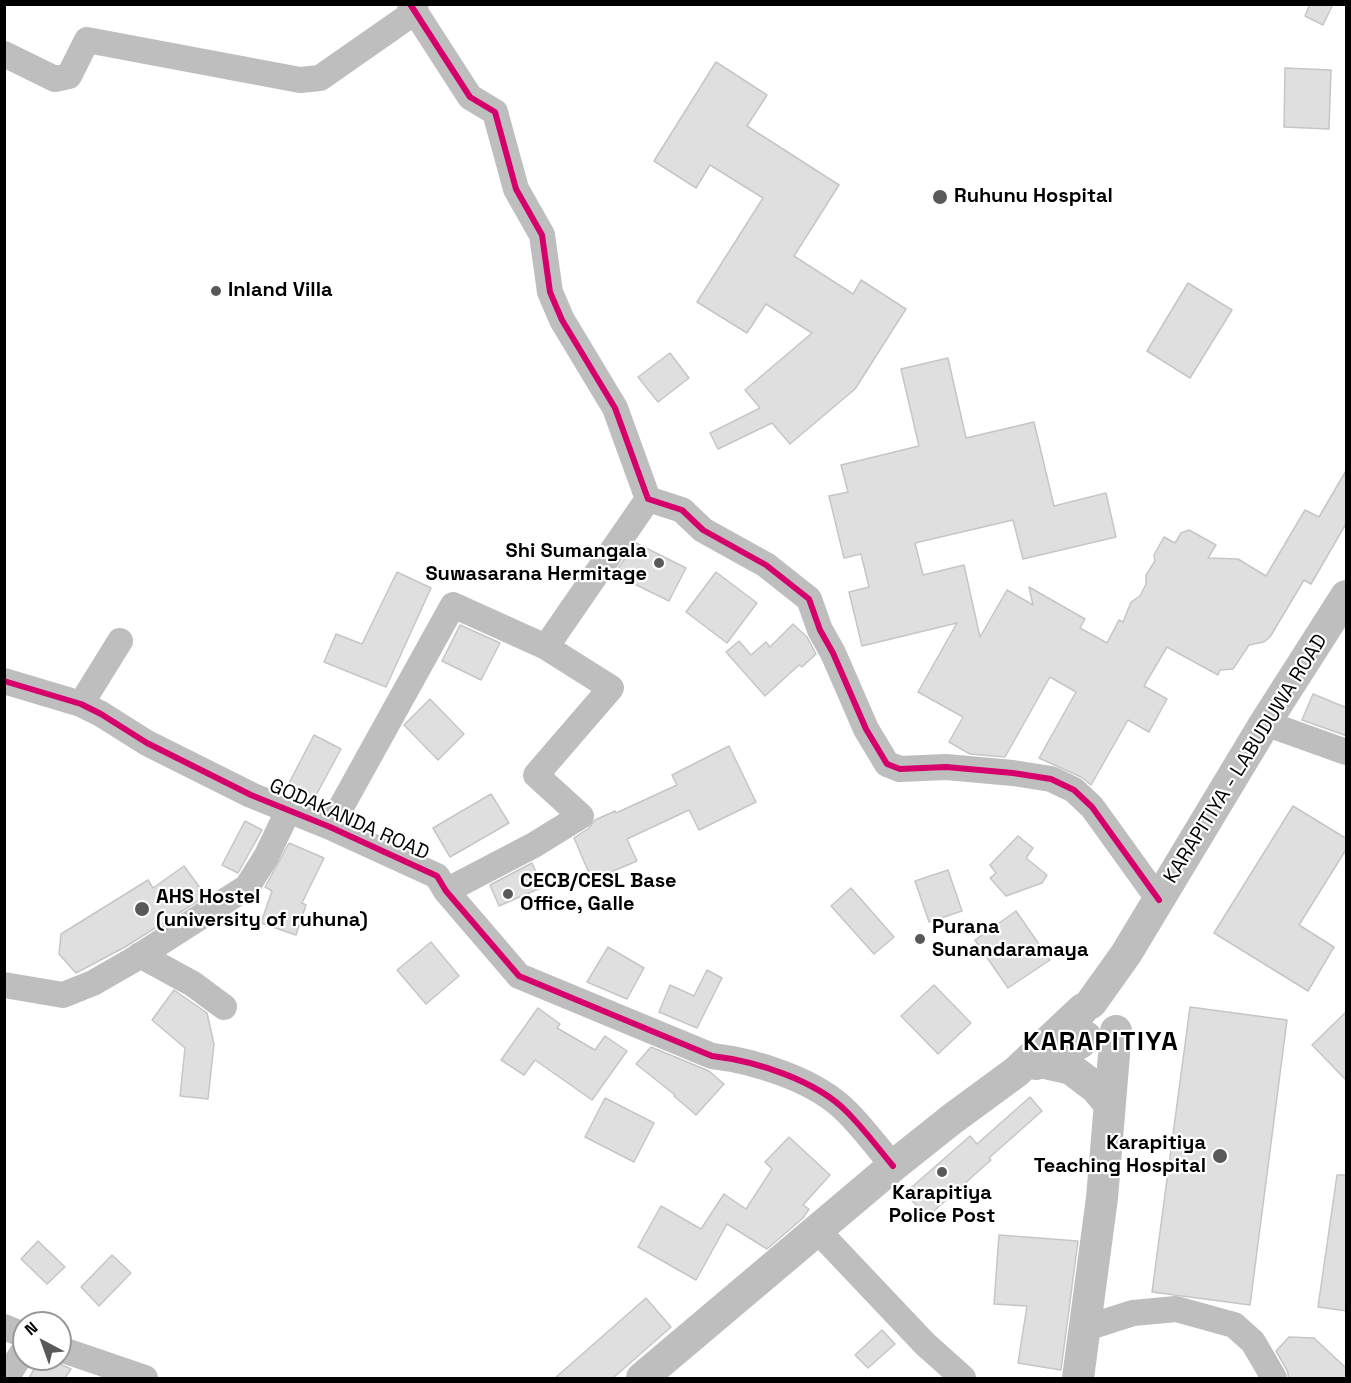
<!DOCTYPE html>
<html>
<head>
<meta charset="utf-8">
<style>
	body { margin:0 }
	#map { position:relative; width:1351px; height:1383px; overflow:hidden; background:#fff; font-family:"Space Grotesk",sans-serif }
	canvas { display:block }
	.frame { position:absolute; inset:0; border:6px solid #000; pointer-events:none }
	.north { position:absolute; left:12px; top:1311px; width:60px; height:60px; box-sizing:border-box; background:#fff; border:2px solid #999; border-radius:50%; rotate:319deg; font-size:16px; font-weight:700; line-height:24px; text-align:center; color:#000 }
	.north::after { content:''; display:block; margin:auto; width:21px; height:27px; background:#595959; clip-path:polygon(50% 0,100% 100%,50% 72%,0 100%) }
</style>
</head>
<body>
<div id="map">
<canvas width="1351" height="1383"></canvas>
<div class="frame"></div>
<div class="north">N</div>
</div>
<script>
const g = document.querySelector('canvas').getContext('2d');
g.lineJoin = 'round';
function fillPath(path, color) { g.fillStyle = color; g.fill(path, 'evenodd'); }
function trace(path, color, width, dash) { g.strokeStyle = color; g.lineWidth = width; g.lineCap = dash ? 'butt' : 'round'; g.setLineDash(dash || []); g.stroke(path); }
function label(font, color, halo, rows, align = 'center') {
  g.font = font + ' "Space Grotesk",sans-serif'; g.lineWidth = 4.5; g.setLineDash([]); g.textBaseline = 'middle'; g.strokeStyle = halo; g.fillStyle = color; for (const [text, x, y, turn = 0] of rows) {
    g.save(); g.translate(x, y); g.rotate((+turn || 0) * Math.PI / 180); g.textAlign = isNaN(turn) ? turn : align; if (halo) g.strokeText(text, 0, 0); g.fillText(text, 0, 0); g.restore();
  }
}
const building = new Path2D(`
	M1310,4H1333L1323,25L1305,16Z
	M716,62L767,95L747,126L839,185L794,256L853,294L861,280L906,309L855,389L790,444L772,423L718,449L710,433L760,408L745,390L812,333L766,304L747,333L697,302L763,198L710,165L696,188L654,161Z
	M1285,68L1331,70L1329,129L1284,127Z
	M1188,283L1232,310L1190,378L1147,351Z
	M670,353L689,378L658,402L638,377Z
	M948,358L966,438L1034,422L1054,506L1106,493L1116,537L1023,559L1013,520L915,543L923,575L964,565L980,637L1007,590L1033,605L1029,587L1085,619L1080,628L1107,643L1119,620L1123,622L1131,602L1140,596L1146,584V575L1155,561L1154,555L1164,537L1175,543L1181,533L1189,530L1216,545L1208,558L1238,559L1266,576L1305,510L1319,517L1347,469V522L1311,584L1304,580L1270,637L1264,642L1249,645L1233,669L1220,670L1218,675L1167,647L1144,686L1167,699L1149,732L1128,720L1091,785L1081,777L1039,758L1076,692L1050,677L1005,757L970,754L949,742L963,717L918,692L957,623L862,646L849,592L869,587L861,554L844,558L829,496L848,492L841,465L919,446L901,369Z
	M636,543L686,568L669,601L614,574Z
	M397,572L431,588L386,687L324,662L336,634L362,644Z
	M716,572L757,603L727,643L686,612Z
	M793,624L807,637L816,654L802,667L799,665L765,696L726,652L739,641L751,655L766,642L770,647Z
	M460,625L500,643L481,680L442,661Z
	M1313,694L1347,708V736L1302,720Z
	M430,699L464,734L438,760L404,725Z
	M314,735L341,749L314,799L288,785Z
	M729,746L756,802L699,830L689,810L627,839L637,861L592,880L574,838L589,828L595,820L615,811L616,813L677,785L672,775Z
	M491,794L509,823L450,857L433,828Z
	M1293,806L1347,839V848L1299,925L1334,947L1308,991L1214,933Z
	M245,821L262,830L238,873L222,865Z
	M1018,836L1033,848L1026,858L1047,875L1042,883L1006,896L990,878L996,873L990,865Z
	M289,843L324,858L302,903L306,905L296,935L261,923L272,891L265,887Z
	M532,863L543,887L499,906L490,885Z
	M184,866L206,896L125,947L76,973L59,954L61,934L148,880L153,888Z
	M948,870L962,911L929,922L915,881Z
	M851,888L894,937L874,954L831,906Z
	M1016,911L1050,960L1008,988L975,940Z
	M431,942L459,976L426,1004L397,970Z
	M608,947L644,968L627,999L587,982Z
	M707,970L722,978L697,1028L659,1012L670,985L694,996Z
	M934,985L971,1023L938,1054L901,1016Z
	M174,990L207,1013L214,1044L208,1099L180,1096L185,1048L152,1020Z
	M1190,1007L1287,1020L1250,1305L1152,1292Z
	M538,1008L560,1024L557,1028L595,1050L605,1036L627,1051L592,1100L535,1060L524,1075L501,1060Z
	M1347,1011V1081L1312,1045Z
	M651,1047L709,1071L724,1084L696,1115L674,1096L675,1095L636,1064Z
	M1030,1097L1042,1111L989,1158L991,1160L927,1217L905,1193L970,1136L977,1144Z
	M605,1098L654,1123L634,1162L585,1137Z
	M789,1137L830,1175L803,1205L809,1209L803,1218L767,1249L727,1224L696,1280L638,1247L661,1206L701,1229L724,1194L746,1209L772,1169L765,1162Z
	M1337,1175H1347V1311L1318,1307Z
	M999,1235L1078,1241L1061,1370L1018,1363L1027,1306L994,1304Z
	M38,1241L65,1267L47,1284L21,1259Z
	M112,1255L131,1273L99,1306L81,1287Z
	M646,1298L671,1327L613,1378H555Z
	M882,1330L895,1344L868,1368L855,1355Z
	M1289,1337L1314,1338L1347,1369V1378H1289L1287,1370L1276,1351Z
	M40,1359H49L71,1369L65,1378H29Z`);
fillPath(building, '#dfdfdf');
trace(building, '#c6c6c6', 1.5);
trace(new Path2D(`
	M410,4L470,97L495,112L516,189L542,235L550,292L562,320L615,408L648,499
	M4,54L55,79L69,76L87,40L300,80L320,78L416,11
	M648,499L682,510L703,530L766,565L809,599L820,630L833,653L866,729L887,764L900,769L946,767L1013,773L1051,779L1074,790L1092,807L1159,900
	M4,681L81,704L101,714L147,743L251,795L330,827L437,876L446,891L519,976L712,1056C755,1061 816,1080 847,1112C864,1129 878,1148 893,1166
	M81,704L120,641
	M1265,723L1346,752
	M330,827L453,605L546,647L648,499
	M446,891L534,845L581,816L536,775L611,688L546,647
	M140,955L193,984L224,1007
	M4,985L63,995L93,983L133,960L247,887L266,857L288,811
	M818,1231L925,1344L963,1378
	M4,1327L24,1335
	M1086,1328L1133,1313L1176,1309L1234,1325L1253,1342L1274,1378
	M60,1349L145,1378
	M6,1378L24,1350`), '#bebebe', 26);
trace(new Path2D(`
	M1091,1003L1126,954L1265,723L1346,596
	M1040,1062L1071,1069L1096,1088L1106,1100
	M1036,1064L1080,1043L1086,1037
	M642,1378L893,1166L952,1119L1016,1072L1083,1009
	M1078,1378L1102,1198L1116,1031`), '#bebebe', 32);
trace(new Path2D(`
	M410,4L470,97L495,112L516,189L542,235L550,292L562,320L615,408L648,499L682,510L703,530L766,565L809,599L820,630L833,653L866,729L887,764L900,769L946,767L1013,773L1051,779L1074,790L1092,807L1159,900
	M4,681L81,704L101,714L147,743L251,795L330,827L437,876L446,891L519,976L712,1056C755,1061 816,1080 847,1112C864,1129 878,1148 893,1166`), '#d6006c', 6);
for (const [x, y, r, color] of [
	[940,197,8,"#595959"],
	[216,291,6,"#595959"],
	[659,563,6,"#595959"],
	[508,894,6,"#595959"],
	[142,909,8,"#595959"],
	[920,939,6,"#595959"],
	[1220,1156,8,"#595959"],
	[942,1172,6,"#595959"]
]) { const dot = new Path2D(); dot.arc(x, y, r, 0, 2 * Math.PI); g.fillStyle = color; g.fill(dot); trace(dot, '#fff', 2); }
label('bold 20px', '#000', '#fff', [
	["Ruhunu Hospital",954,197],
	["Inland Villa",228,291],
	["Shi Sumangala",647,552,"right"],
	["Suwasarana Hermitage",647,575,"right"],
	["CECB/CESL Base",520,882],
	["Office, Galle",520,905],
	["AHS Hostel",156,898],
	["(university of ruhuna)",156,921],
	["Purana",932,928],
	["Sunandaramaya",932,951],
	["Karapitiya",1206,1144,"right"],
	["Teaching Hospital",1206,1167,"right"],
	["Karapitiya",942,1194,"center"],
	["Police Post",942,1217,"center"]
], 'left');
label('20px', '#000', '#fff', [
	["KARAPITIYA - LABUDUWA ROAD",1246,759,-58],
	["GODAKANDA ROAD",349,820,24]
]);
g.letterSpacing = '1.5px';
label('bold 26px', '#000', '#fff', [
	["KARAPITIYA",1101,1043]
]);
g.letterSpacing = '0px';
</script>
</body>
</html>
